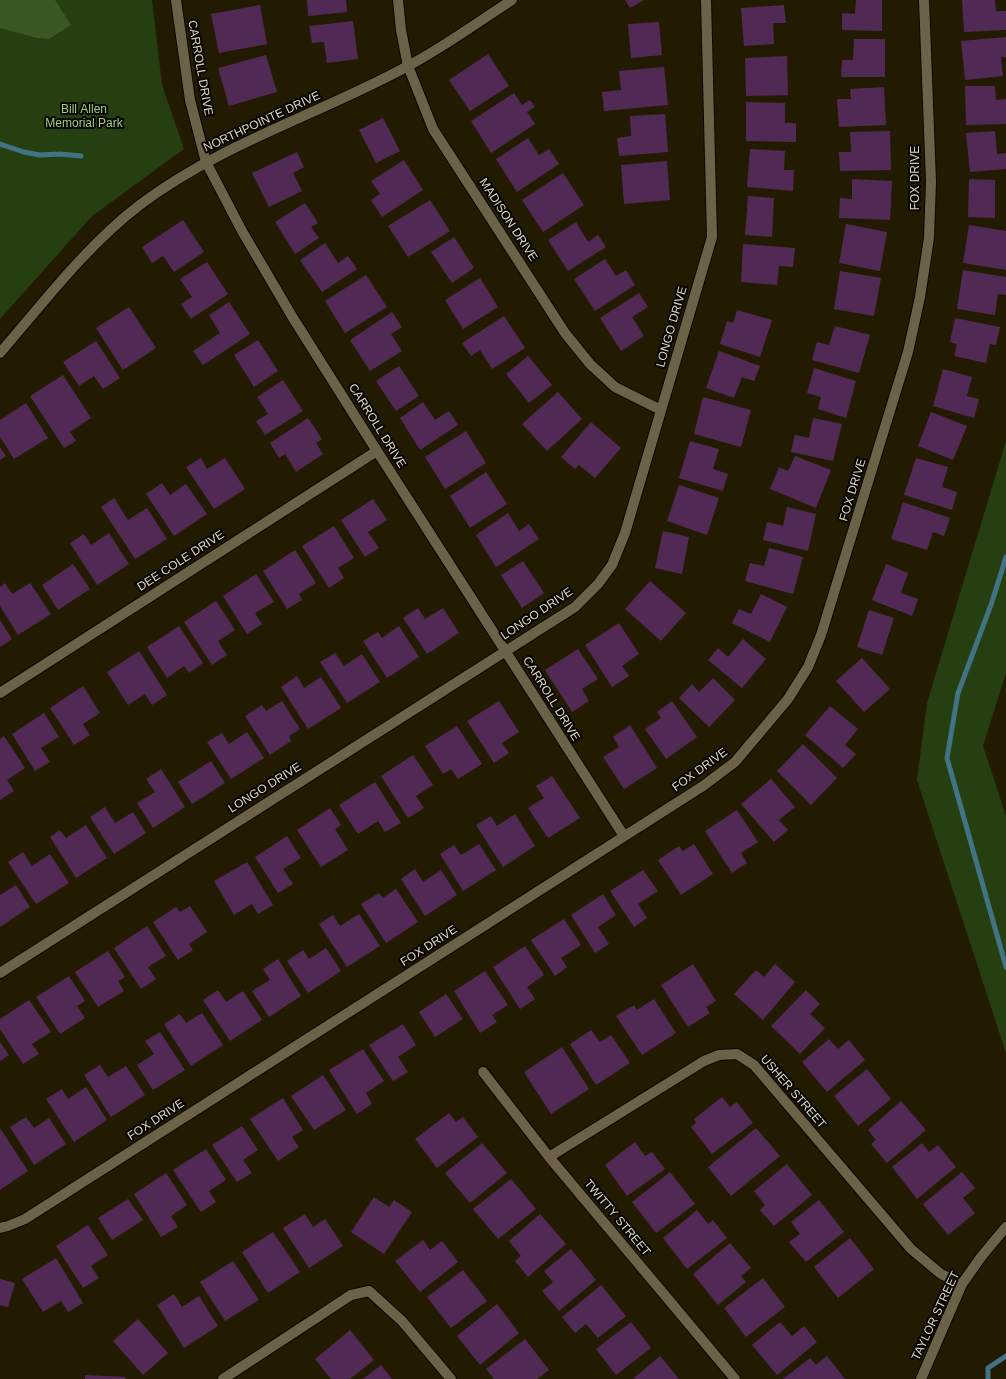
<!DOCTYPE html>
<html>
<head>
<meta charset="utf-8">
<style>
	body { margin:0 }
	canvas { display:block; background:#231a02 }
</style>
</head>
<body>
<canvas width="1006" height="1379"></canvas>
<script>
const g = document.querySelector('canvas').getContext('2d');
g.lineJoin = 'round';
function fillPath(path, color) { g.fillStyle = color; g.fill(path, 'evenodd'); }
function trace(path, color, width, dash) { g.strokeStyle = color; g.lineWidth = width; g.lineCap = dash ? 'butt' : 'round'; g.setLineDash(dash || []); g.stroke(path); }
function label(font, color, halo, rows, align = 'center') {
  g.font = font + ' Helvetica,sans-serif'; g.lineWidth = 4; g.setLineDash([]); g.textBaseline = 'middle'; g.strokeStyle = halo; g.fillStyle = color; for (const [text, x, y, turn = 0] of rows) {
    g.save(); g.translate(x, y); g.rotate((+turn || 0) * Math.PI / 180); g.textAlign = isNaN(turn) ? turn : align; if (halo) g.strokeText(text, 0, 0); g.fillText(text, 0, 0); g.restore();
  }
}
fillPath(new Path2D(`
	M0,0H152L162,85L184,149L92,216L0,319Z
	M1006,441V673L983,746L1006,816V1053L917,780L927,703Z`), '#263f11');
fillPath(new Path2D(`
	M0,0H55L71,25L49,39L37,38L0,28Z`), '#3a5724');
trace(new Path2D(`
	M0,144L24,152L40,155L60,154L81,156
	M1006,557L992,602L958,693L947,758L1006,967
	M988,1379V1368L1006,1356`), '#427285', 5);
fillPath(new Path2D(`
	M307,0H346L347,12L308,16Z
	M625,0H644L630,8Z
	M856,0H882V31L842,30V13L855,14Z
	M962,0H995L996,11H1006V30L964,32Z
	M260,5L267,44L219,53L211,14Z
	M784,5L786,23H773L774,44L744,46L741,8Z
	M353,21L358,59L327,63L324,42L312,43L309,26Z
	M659,22L662,55L631,58L628,24Z
	M1006,37V57H1001L1003,76L965,80L961,41Z
	M854,39H885V77H841L842,60H853Z
	M488,54L509,86L470,111L449,80Z
	M266,55L277,92L229,106L218,68Z
	M787,56L788,95L746,96L745,58Z
	M664,67L668,105L604,111L602,92L621,90L619,71Z
	M965,86H995L996,100L1006,99V124L966,125Z
	M884,87L886,125L839,127L837,99H851L850,89Z
	M514,93L522,105L530,100L535,107L527,112L535,124L491,153L471,121Z
	M746,102L785,103V123H796V142L746,141Z
	M665,114L668,152L619,156L617,138L631,136L630,116Z
	M383,118L400,151L376,163L359,130Z
	M890,131L891,170L840,171L839,152H851L850,132Z
	M995,131L997,154L1006,153V169L970,172L966,133Z
	M528,138L539,155L549,149L559,164L517,192L496,159Z
	M750,149L785,151L784,170H794L793,191L747,187Z
	M297,152L304,167L293,173L302,191L269,207L252,173Z
	M404,160L423,190L382,217L371,200L380,194L371,181Z
	M667,161L670,200L624,204L621,165Z
	M563,173L584,205L543,232L522,200Z
	M852,179L892,181L890,220L839,218L840,198L852,199Z
	M969,179L995,180V218L968,217Z
	M748,196L774,198L772,237L745,235Z
	M430,200L450,231L408,257L388,226Z
	M305,203L318,223L311,227L319,238L295,254L275,222Z
	M183,220L204,252L174,272L163,256L152,263L142,247Z
	M576,222L588,242L598,235L606,247L568,271L548,240Z
	M846,224L887,232L880,271L839,263Z
	M969,225L1006,231V270L963,263Z
	M454,237L474,268L452,283L431,252Z
	M325,243L338,263L348,256L357,269L322,292L300,260Z
	M743,244L795,248L793,267L779,266L777,285L741,282Z
	M605,259L616,276L626,270L635,285L595,311L574,279Z
	M207,262L228,294L191,319L181,304L192,297L180,279Z
	M963,270L1006,277V295L998,294L995,315L957,309Z
	M840,271L881,278L874,316L834,309Z
	M366,275L387,307L345,333L325,301Z
	M480,278L498,307L463,329L445,300Z
	M639,293L648,307L632,317L644,336L621,351L600,318Z
	M229,302L250,334L203,365L193,351L220,333L209,315Z
	M129,307L156,348L123,370L96,328Z
	M737,310L772,320L760,357L720,344L727,321L733,323Z
	M392,312L402,327L391,334L402,351L370,371L350,340Z
	M504,316L525,348L492,369L480,350L471,356L462,343Z
	M955,318L1000,327L996,345L990,344L986,363L954,356L957,344L950,342Z
	M835,326L870,335L859,373L812,360L817,342L829,345Z
	M258,340L278,371L254,387L234,355Z
	M96,341L120,378L103,389L94,376L79,386L63,362Z
	M719,351L760,366L754,381L742,377L734,398L706,388Z
	M528,356L552,385L529,403L506,374Z
	M399,366L419,396L396,411L376,381Z
	M814,368L856,381L846,418L818,409L821,397L807,393Z
	M943,369L972,377L967,396L979,399L974,418L933,406Z
	M63,375L91,418L70,432L76,441L64,448L30,396Z
	M283,380L303,411L265,435L256,421L268,414L257,397Z
	M558,392L582,419L547,451L522,424Z
	M703,397L751,410L741,447L694,434Z
	M423,402L435,420L449,411L458,425L420,450L400,418Z
	M26,403L48,438L14,459L0,437V420Z
	M931,412L967,426L953,460L918,446Z
	M308,418L322,439L316,443L323,454L296,472L285,454L279,458L270,443Z
	M813,418L842,424L833,461L791,452L795,435L809,438Z
	M591,422L621,448L595,478L579,465L575,469L561,457Z
	M466,431L486,463L445,489L425,457Z
	M690,441L719,449L713,469L728,474L723,491L679,478Z
	M0,447L6,456L0,460Z
	M795,456L831,470L816,508L770,489L779,467L788,471Z
	M201,458L207,469L225,458L245,489L214,509L186,467Z
	M916,458L948,467L942,487L957,492L952,510L904,495Z
	M486,472L507,504L470,528L450,496Z
	M162,483L170,495L186,484L207,514L174,536L146,494Z
	M679,485L719,498L707,535L667,521Z
	M114,498L128,520L147,508L167,539L135,559L101,507Z
	M373,499L387,520L368,532L379,548L365,557L341,520Z
	M903,502L950,518L944,536L933,532L927,550L891,539Z
	M787,507L816,514L808,551L763,540L767,522L783,526Z
	M508,513L519,531L529,524L539,539L496,567L476,535Z
	M334,526L354,558L338,568L344,578L329,588L302,546Z
	M663,531L689,537L682,574L655,568Z
	M109,533L129,564L97,585L70,543L84,534L91,545Z
	M769,548L803,557L793,594L745,581L750,563L764,566Z
	M295,550L316,583L299,594L302,600L287,609L263,571Z
	M523,561L544,593L522,608L501,575Z
	M73,564L90,589L58,610L42,585Z
	M886,564L908,573L901,593L918,599L912,616L872,600Z
	M256,574L274,602L255,613L262,624L247,634L223,596Z
	M650,581L686,613L661,641L625,609Z
	M5,583L12,594L30,583L51,614L18,635L0,606V587Z
	M761,594L787,607L770,642L732,623L739,609L751,614Z
	M216,601L235,630L218,641L227,655L212,665L184,622Z
	M418,608L425,619L443,608L459,633L427,654L403,618Z
	M869,610L894,618L882,655L857,647Z
	M0,620L12,639L0,647Z
	M619,623L639,654L622,666L629,676L612,687L585,645Z
	M179,626L203,663L189,673L184,666L167,678L147,647Z
	M399,626L419,657L387,678L363,641L378,632L382,638Z
	M743,639L766,659L742,688L708,660L718,648L728,657Z
	M578,649L598,679L582,689L589,701L572,712L545,670Z
	M139,651L167,695L152,705L145,694L128,705L107,672Z
	M335,653L344,666L362,654L380,682L347,703L320,662Z
	M862,658L890,689L864,712L836,681Z
	M297,676L304,688L321,677L341,708L308,729L281,687Z
	M713,678L735,700L709,727L679,698L692,684L699,692Z
	M83,686L100,713L83,724L90,735L74,745L50,708Z
	M282,701L300,729L289,736L291,741L270,755L245,716L262,705L266,711Z
	M499,701L519,732L502,743L509,753L494,763L467,721Z
	M672,701L697,737L666,759L645,729L661,718L657,712Z
	M830,706L858,729L845,745L856,754L843,768L805,735Z
	M44,713L59,737L41,748L50,762L35,771L12,734Z
	M630,725L657,768L624,789L603,757L619,747L613,737Z
	M457,726L482,764L458,779L451,769L443,774L425,746Z
	M247,732L264,758L231,779L207,742L222,733L229,744Z
	M4,736L25,768L7,780L14,791L0,800V739Z
	M803,744L837,778L811,805L777,771Z
	M413,755L433,785L416,796L424,808L408,818L381,776Z
	M211,761L225,783L192,804L178,782Z
	M161,769L185,807L153,828L137,803L155,792L146,779Z
	M552,776L580,818L548,838L528,808L544,798L536,786Z
	M771,779L795,807L779,820L788,830L774,842L741,804Z
	M375,782L401,823L385,832L378,821L358,834L339,805Z
	M105,807L115,823L133,812L146,833L114,854L90,817Z
	M330,808L341,825L335,829L348,850L321,867L297,830Z
	M737,810L758,842L741,853L747,863L732,873L705,831Z
	M515,814L535,846L503,867L476,825L491,816L497,826Z
	M86,825L107,858L76,878L50,837L60,830L66,838Z
	M287,836L301,858L283,869L293,884L278,893L255,857Z
	M479,844L496,870L463,891L440,854L454,845L461,855Z
	M694,844L713,874L681,895L658,860L679,846L683,851Z
	M23,852L32,866L50,854L69,883L36,904L8,862Z
	M247,862L273,905L258,914L252,904L234,915L214,881Z
	M415,869L423,882L441,870L457,895L425,916L401,879Z
	M643,870L658,891L638,904L647,918L634,927L610,891Z
	M16,885L30,907L0,927V895Z
	M396,889L418,922L386,943L361,904L379,893L383,898Z
	M603,894L616,915L598,927L609,944L595,953L571,915Z
	M190,906L207,932L189,944L193,950L178,960L153,922L176,907L180,912Z
	M359,914L380,946L347,967L319,924L333,915L340,926Z
	M564,919L581,945L561,958L567,967L555,976L531,940Z
	M147,926L166,956L148,967L156,979L141,989L114,948Z
	M525,946L544,975L527,987L535,999L520,1009L493,967Z
	M326,948L341,971L308,993L287,961L303,950L309,959Z
	M108,951L125,977L118,981L124,991L98,1007L75,972Z
	M278,959L301,996L269,1017L252,991L270,980L263,969Z
	M693,964L716,1001L706,1007L710,1013L688,1027L661,985Z
	M775,964L795,982L763,1020L734,994L756,970L764,977Z
	M485,971L508,1005L492,1015L497,1022L480,1033L454,991Z
	M69,976L85,1001L77,1006L85,1018L60,1034L36,997Z
	M218,990L226,1002L243,991L262,1020L230,1041L203,1000Z
	M806,990L820,1004L810,1014L825,1028L800,1054L771,1026Z
	M446,994L463,1019L435,1037L419,1012Z
	M654,999L676,1033L642,1055L616,1016L634,1005L637,1010Z
	M29,1000L51,1032L32,1044L39,1054L23,1064L0,1029V1019Z
	M202,1013L223,1045L191,1066L164,1024L180,1014L186,1023Z
	M403,1024L416,1045L398,1057L408,1072L393,1081L369,1045Z
	M591,1030L600,1042L611,1035L630,1063L596,1085L570,1044Z
	M160,1032L185,1070L153,1090L137,1065L154,1054L145,1041Z
	M829,1039L838,1049L849,1040L865,1060L827,1092L802,1062Z
	M0,1042L9,1055L0,1061Z
	M562,1047L589,1089L551,1114L524,1072Z
	M363,1049L384,1081L366,1093L372,1104L357,1114L329,1070Z
	M100,1065L108,1077L126,1066L145,1095L111,1117L84,1075Z
	M867,1069L891,1099L858,1126L834,1096Z
	M323,1075L346,1110L314,1130L291,1096Z
	M86,1087L107,1120L74,1142L46,1099L62,1089L68,1099Z
	M722,1097L730,1107L737,1102L753,1123L712,1154L691,1127L696,1123L694,1119Z
	M283,1098L303,1130L292,1137L299,1147L278,1161L250,1119Z
	M901,1101L926,1130L887,1163L871,1144L876,1140L868,1130Z
	M449,1113L456,1122L463,1117L478,1137L437,1168L415,1139Z
	M26,1117L34,1128L49,1118L66,1144L34,1165L10,1127Z
	M242,1126L258,1150L243,1160L252,1173L237,1182L212,1145Z
	M0,1128L28,1171L0,1190Z
	M756,1128L780,1156L731,1196L708,1167Z
	M635,1142L645,1156L652,1152L665,1169L627,1196L605,1165Z
	M482,1143L507,1173L470,1203L445,1173Z
	M922,1143L929,1152L938,1145L956,1167L917,1199L892,1167Z
	M206,1149L226,1180L209,1191L216,1202L201,1212L173,1170Z
	M787,1164L812,1195L774,1226L760,1210L765,1205L754,1191Z
	M670,1172L695,1204L656,1233L632,1202Z
	M962,1172L975,1188L963,1198L975,1213L948,1235L923,1204Z
	M166,1173L187,1205L171,1216L178,1227L161,1237L134,1194Z
	M511,1179L536,1209L498,1239L473,1209Z
	M374,1197L389,1207L394,1200L412,1212L384,1254L351,1232Z
	M128,1199L143,1220L112,1240L98,1218Z
	M819,1200L844,1232L806,1262L789,1242L800,1234L791,1222Z
	M697,1210L708,1224L713,1220L727,1238L687,1269L663,1238Z
	M305,1214L313,1227L325,1219L343,1246L309,1268L283,1228Z
	M540,1214L566,1244L528,1277L515,1261L521,1256L509,1241Z
	M88,1225L108,1255L91,1266L99,1278L83,1288L56,1246Z
	M273,1232L300,1272L268,1293L242,1252Z
	M850,1238L874,1269L838,1298L814,1267Z
	M423,1240L430,1250L442,1241L458,1262L420,1292L395,1261Z
	M730,1243L751,1268L741,1276L746,1282L718,1305L693,1274Z
	M571,1249L596,1280L559,1311L542,1291L553,1282L544,1271Z
	M56,1258L83,1303L68,1312L61,1301L43,1312L22,1279Z
	M233,1261L259,1300L225,1321L200,1282Z
	M463,1270L487,1301L451,1328L427,1297Z
	M763,1278L785,1307L746,1337L724,1308Z
	M0,1279L15,1283L8,1307L0,1305Z
	M601,1285L626,1316L598,1338L586,1324L575,1333L562,1317Z
	M174,1294L182,1307L199,1296L218,1326L184,1348L157,1305Z
	M497,1304L519,1333L480,1365L457,1336Z
	M138,1319L168,1353L143,1375L113,1341Z
	M631,1322L651,1348L616,1375L596,1349Z
	M780,1322L792,1336L804,1326L817,1342L777,1375L752,1345Z
	M350,1330L374,1360L350,1379H331L315,1359Z
	M525,1339L549,1370L537,1379H494L486,1369Z
	M660,1356L679,1379H633Z
	M827,1356L845,1379H783L810,1358L816,1365Z
	M381,1365L392,1379H363Z
	M85,1375L126,1377L125,1379H85Z`), '#502a54');
const minor = new Path2D(`
	M176,0L190,100L206,162L242,231L293,318L377,451L624,836
	M398,0L401,30L408,66L433,129L565,333L590,364L615,387L661,410
	M0,693L377,451
	M0,973L575,607L598,584L612,565L625,533L712,237L706,0
	M483,1072L549,1157L735,1379
	M549,1157L704,1061L719,1055L737,1054L754,1065L911,1249L941,1274L962,1284
	M0,1228L8,1226L25,1219L703,786L735,762L788,699L808,667L821,635L908,352L920,297L929,238L931,181L924,0
	M223,1379L351,1295L369,1291L402,1321L451,1379`);
const tertiary = new Path2D(`
	M0,353C44,302 87,245 141,204C222,143 320,114 408,66C444,47 478,22 512,0
	M921,1379L962,1284L981,1257L1006,1227`);
trace(minor, '#0c0500', 12);
trace(tertiary, '#0c0500', 12);
trace(minor, '#6c6247', 10);
trace(tertiary, '#6c6247', 10);
label('12px', '#ddd8c9', '#090601', [
	["CARROLL DRIVE",200,68,80],
	["NORTHPOINTE DRIVE",262,122,-25],
	["FOX DRIVE",916,178,-90],
	["MADISON DRIVE",508,220,57],
	["LONGO DRIVE",672,327,-74],
	["CARROLL DRIVE",377,426,58],
	["FOX DRIVE",853,490,-73],
	["DEE COLE DRIVE",181,561,-33],
	["LONGO DRIVE",537,614,-34],
	["CARROLL DRIVE",551,699,58],
	["FOX DRIVE",700,770,-36],
	["LONGO DRIVE",265,788,-32],
	["FOX DRIVE",429,946,-33],
	["USHER STREET",793,1092,49],
	["FOX DRIVE",156,1120,-33],
	["TWITTY STREET",617,1218,50],
	["TAYLOR STREET",936,1316,-65]
]);
label('12px', '#a1ce81', '#090601', [
	["Bill Allen",84,110],
	["Memorial Park",84,124]
]);
</script>
</body>
</html>
